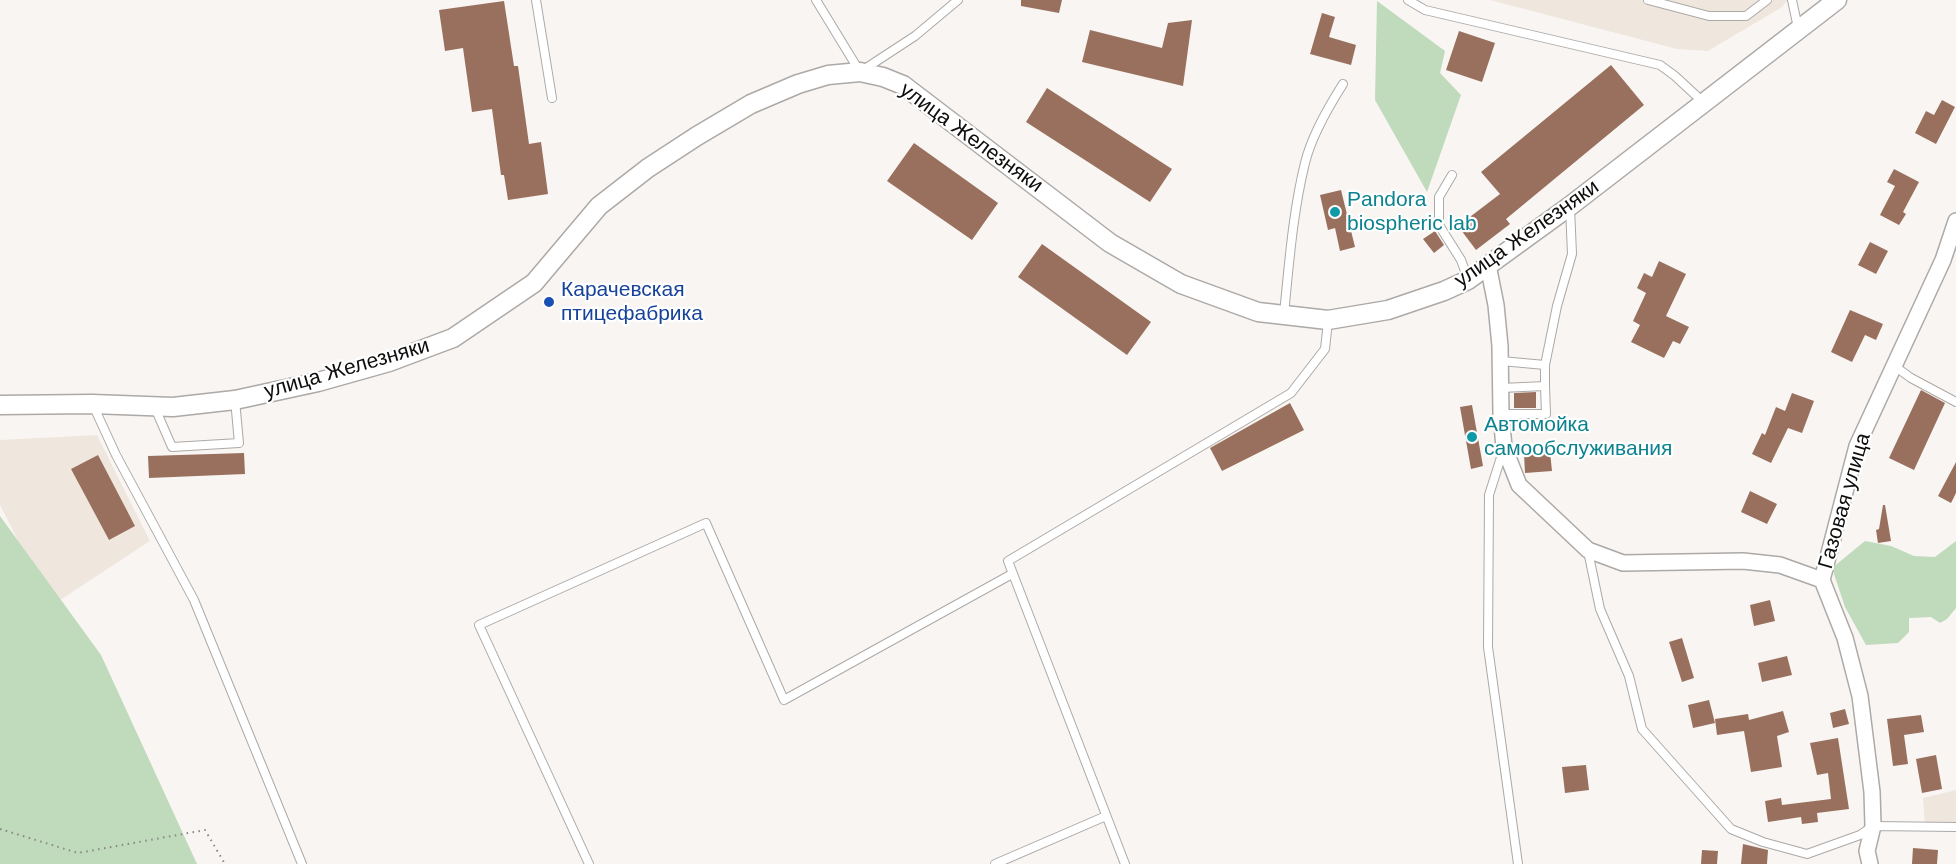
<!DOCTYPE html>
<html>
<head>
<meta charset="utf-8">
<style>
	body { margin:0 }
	canvas { display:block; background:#f8f5f2 }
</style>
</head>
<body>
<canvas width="1956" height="864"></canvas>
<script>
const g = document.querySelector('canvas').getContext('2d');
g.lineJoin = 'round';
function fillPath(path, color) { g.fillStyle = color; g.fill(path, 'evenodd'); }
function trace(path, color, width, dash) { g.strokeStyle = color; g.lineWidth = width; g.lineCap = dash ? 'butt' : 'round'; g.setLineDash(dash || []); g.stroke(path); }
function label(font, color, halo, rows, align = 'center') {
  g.font = font + ' Helvetica,sans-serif'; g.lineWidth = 4.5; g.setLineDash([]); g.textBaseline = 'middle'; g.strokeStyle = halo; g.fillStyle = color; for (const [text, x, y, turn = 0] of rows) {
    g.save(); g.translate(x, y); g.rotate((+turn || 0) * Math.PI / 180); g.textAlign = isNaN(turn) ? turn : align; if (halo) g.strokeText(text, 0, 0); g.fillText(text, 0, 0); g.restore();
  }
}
fillPath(new Path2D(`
	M1490,0H1788L1782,7L1708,51L1677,49Z
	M97,435L150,541L51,606L0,505V440Z
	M1956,790V832L1925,826L1923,798Z`), '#efe7de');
fillPath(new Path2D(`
	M1377,1L1445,51L1440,73L1461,95L1427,192L1375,100Z
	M0,516L101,655L197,864H0Z
	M1865,541L1891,546L1914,556L1935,557L1956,541V608L1947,619L1940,623L1931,617L1909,618V632L1898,643L1866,645L1845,607L1832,568Z`), '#c0dabc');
fillPath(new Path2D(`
	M1021,0H1062L1059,13L1021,6Z
	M504,1L514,66H518L529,144L541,142L548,194L508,200L504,175H501L492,109L472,112L463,48L445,51L439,10Z
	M1322,13L1335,17L1329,37L1356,45L1351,65L1310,54Z
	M1192,20L1183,86L1082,62L1090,30L1162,48L1168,23Z
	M1459,31L1495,43L1482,82L1446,70Z
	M1611,65L1644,105L1506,219L1510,224L1476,250L1458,226L1500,194L1481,172Z
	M1047,88L1172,169L1150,202L1026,122Z
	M1942,100L1955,107L1936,144L1915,133L1926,111L1934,115Z
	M914,143L998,203L972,240L887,181Z
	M1894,169L1919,182L1903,212L1906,214L1899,225L1880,215L1895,186L1887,182Z
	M1341,190L1355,247L1340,251L1335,228L1328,230L1320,195Z
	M1435,231L1444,245L1434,253L1423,239Z
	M1870,242L1888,251L1876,274L1858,265Z
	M1042,244L1151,322L1127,355L1018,277Z
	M1659,261L1686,274L1666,316L1689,327L1680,344L1673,341L1664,358L1631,342L1640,325L1633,321L1646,293L1637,288L1644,273L1652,277Z
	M1850,310L1883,324L1876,340L1865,335L1852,362L1831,352Z
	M1921,390L1945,403L1914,470L1889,458Z
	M1536,392V408H1514V393Z
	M1792,393L1814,401L1802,433L1788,428L1771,463L1752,454L1762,433L1765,435L1776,407L1785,411Z
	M1290,403L1304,430L1222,471L1210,448Z
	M1472,405L1483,466L1471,469L1460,407Z
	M1550,452L1552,471L1525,473L1524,454Z
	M244,453L245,474L149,478L148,456Z
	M98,455L135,526L109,540L71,469Z
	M1956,462V493L1951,503L1938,496Z
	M1750,491L1777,504L1767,524L1741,512Z
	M1883,505H1885L1891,541L1878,543L1876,530L1879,529Z
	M1770,600L1775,621L1754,626L1750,605Z
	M1682,638L1694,678L1682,682L1669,642Z
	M1787,656L1792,675L1762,682L1758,663Z
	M1709,700L1715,723L1693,728L1688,705Z
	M1845,709L1849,724L1833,728L1830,713Z
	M1783,711L1789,732L1777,736L1782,767L1751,772L1744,731L1717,735L1715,719L1748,714L1749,720Z
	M1921,715L1924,732L1904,735L1908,764L1893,766L1887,719Z
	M1838,738L1849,809L1817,813L1818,822L1802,824L1801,817L1768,822L1765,801L1781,798L1782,805L1831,799L1828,773L1817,775L1810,743Z
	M1936,755L1942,789L1922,793L1916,759Z
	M1586,765L1589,790L1565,793L1562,767Z
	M1743,844L1768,850L1767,864H1741Z
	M1913,848L1938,850L1937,864H1912Z
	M1702,850L1718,851L1717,864H1701Z`), '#99705e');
const service = new Path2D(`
	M536,0L552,98
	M816,0L860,72L915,36L958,0
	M1408,0L1425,10L1660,65L1675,76L1703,102
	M1648,0L1709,16H1746L1767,0
	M1792,0L1798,28
	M1452,175L1439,197V225L1461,260L1468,279
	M1284,314C1289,264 1293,211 1305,163C1311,138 1329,106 1343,84
	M1501,361L1545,365
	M1893,365L1911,378L1956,402
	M1501,388L1545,386V365L1557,306L1572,254L1570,207
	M93,405L116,455L194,600L302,864
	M155,408L172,447L239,443L235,400
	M1501,414H1546L1545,386
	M1503,451L1489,495L1488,647L1518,864
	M1588,551L1600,609L1629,676L1642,729L1731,829L1763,842L1807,854L1860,835L1873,826L1956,827
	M589,864L479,625L706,523L784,700L1012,574
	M995,864L1106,816
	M1125,864L1008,561L1291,393L1325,349L1328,321`);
const minor = new Path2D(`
	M1488,265L1496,305L1500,346L1501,414L1504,447L1519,485L1588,550L1623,563L1743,561L1780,565L1822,580
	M1870,864L1867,851L1873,826L1872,792L1860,696L1845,638L1822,580L1857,446L1943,260L1956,221`);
const tertiary = new Path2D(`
	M0,405L92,404L173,407L235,400L318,382L389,362L453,338L534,283L599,206L648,168L697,136L751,104L798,84L828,75L860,72L883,77L903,85L1110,243L1181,284L1258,312L1328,320L1388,310L1444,291L1468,280L1570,206L1837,0`);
trace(service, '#aca9a7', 10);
trace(minor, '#aca9a7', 18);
trace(tertiary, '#aca9a7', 21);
trace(new Path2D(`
	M0,829L78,853L205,830L225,864`), '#888684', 2, [1.5, 4.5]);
trace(service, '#fff', 8);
trace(minor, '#fff', 15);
trace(tertiary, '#fff', 18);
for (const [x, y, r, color] of [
	[1335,212,6,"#0f9aa8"],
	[549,302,6,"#1a4fb4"],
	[1472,437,6,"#0f9aa8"]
]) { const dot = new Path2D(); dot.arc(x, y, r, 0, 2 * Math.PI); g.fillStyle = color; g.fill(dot); trace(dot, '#fff', 2); }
label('21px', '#0e0d0c', '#fff', [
	["улица Железняки",971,138,36],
	["улица Железняки",1527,234,-35],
	["улица Железняки",347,369,-16],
	["Газовая улица",1845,501,-74]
]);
label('21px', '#0d838f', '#fff', [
	["Pandora",1347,200],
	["biospheric lab",1347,224],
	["Автомойка",1484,425],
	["самообслуживания",1484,449]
], 'left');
label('21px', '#164399', '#fff', [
	["Карачевская",561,290],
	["птицефабрика",561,314]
], 'left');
</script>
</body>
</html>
